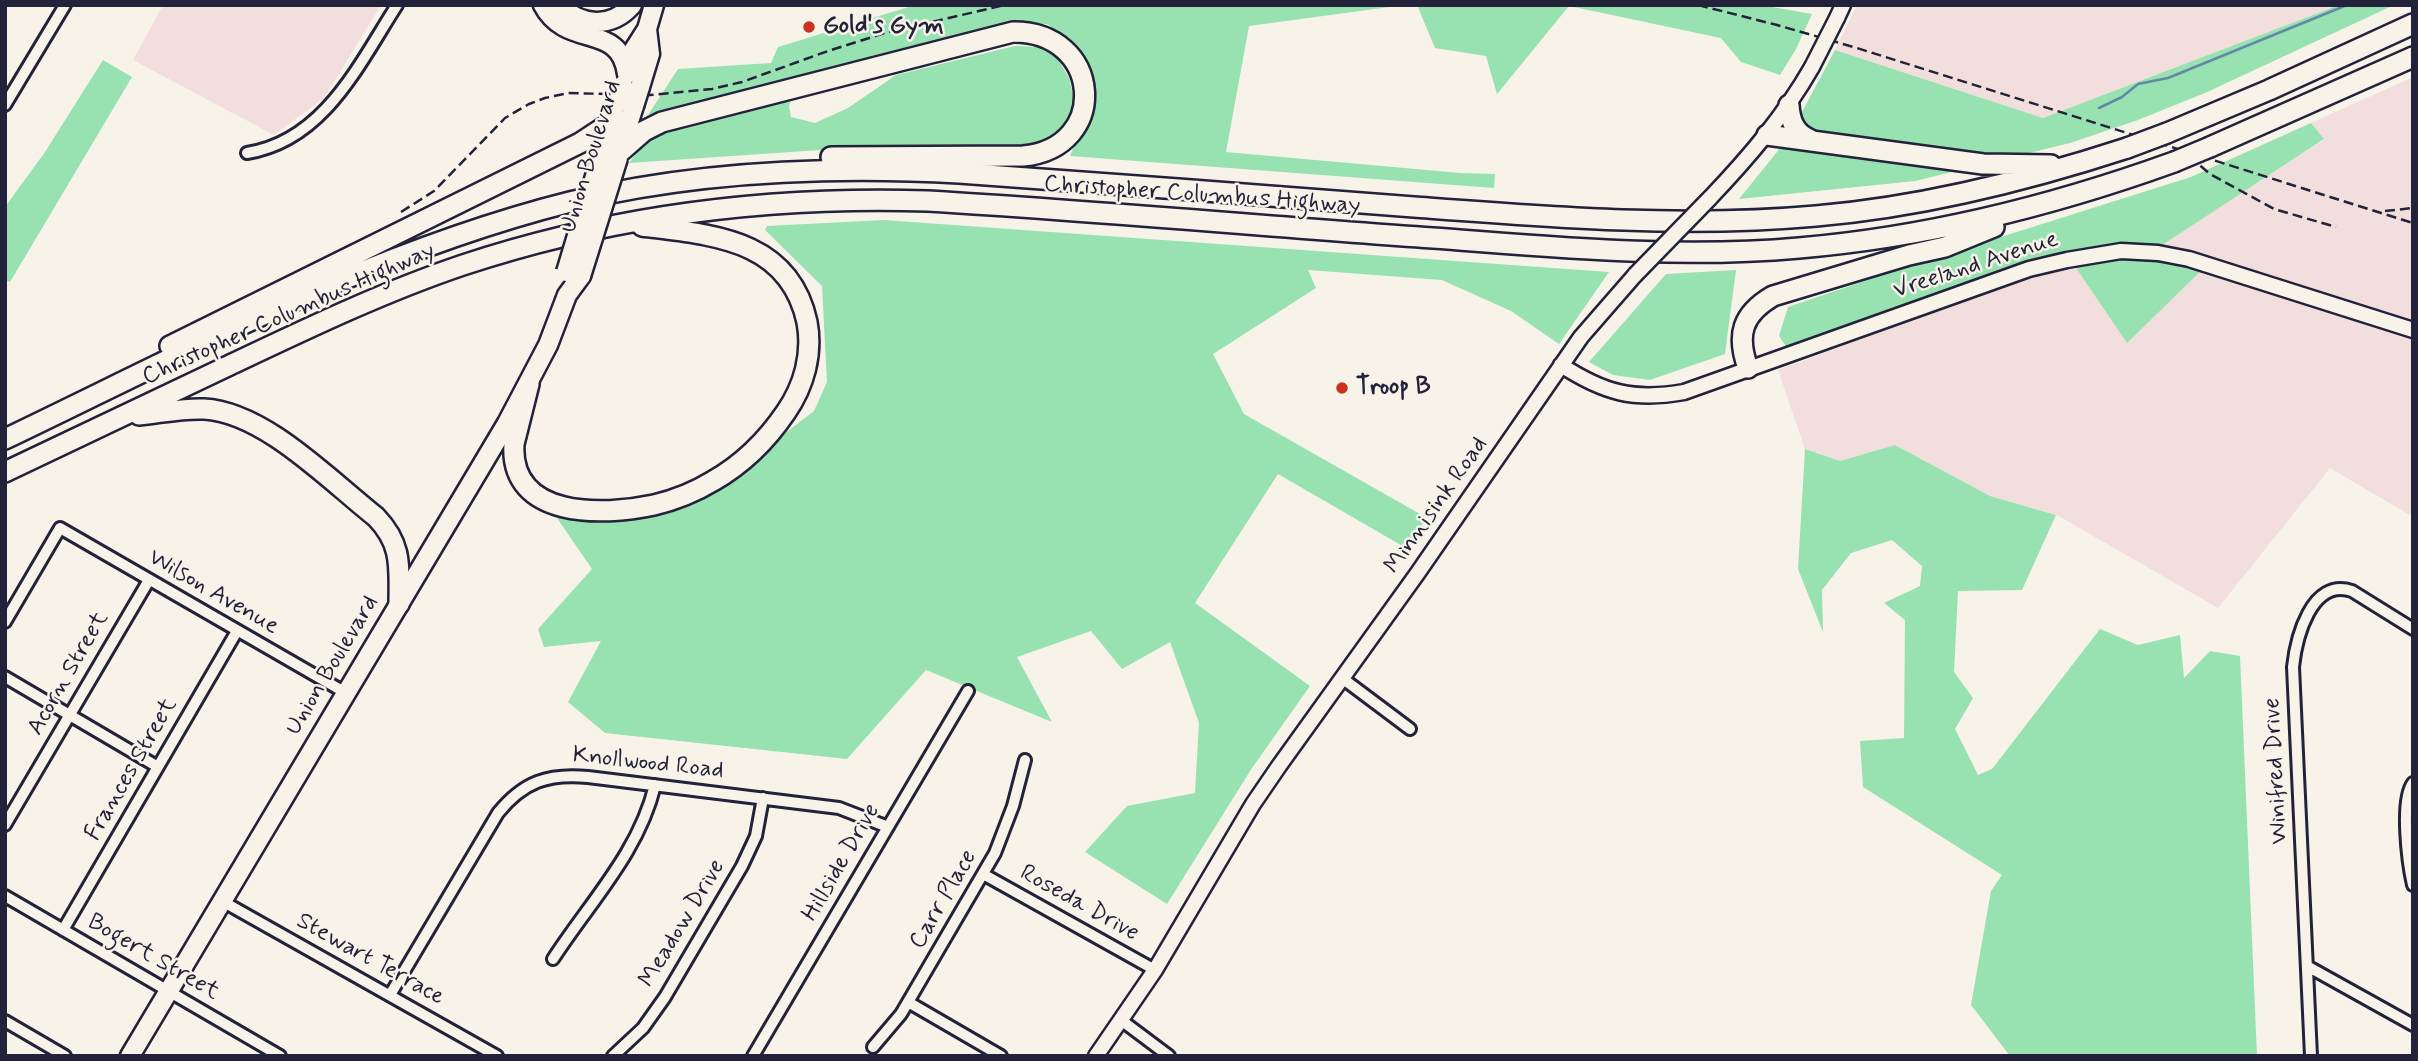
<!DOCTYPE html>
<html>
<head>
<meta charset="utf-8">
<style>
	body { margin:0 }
	#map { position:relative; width:2418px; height:1061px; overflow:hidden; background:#f7f3e8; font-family:Mynerve,sans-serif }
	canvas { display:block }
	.frame { position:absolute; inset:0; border:7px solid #22223b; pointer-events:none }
</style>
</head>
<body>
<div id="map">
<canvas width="2418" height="1061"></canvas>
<div class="frame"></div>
</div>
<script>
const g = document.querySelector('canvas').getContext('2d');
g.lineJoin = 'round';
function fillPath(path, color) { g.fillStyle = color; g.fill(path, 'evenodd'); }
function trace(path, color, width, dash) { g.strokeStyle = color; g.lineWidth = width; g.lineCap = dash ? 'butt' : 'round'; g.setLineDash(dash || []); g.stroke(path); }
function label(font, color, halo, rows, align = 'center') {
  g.font = font + ' Mynerve,sans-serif'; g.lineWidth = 5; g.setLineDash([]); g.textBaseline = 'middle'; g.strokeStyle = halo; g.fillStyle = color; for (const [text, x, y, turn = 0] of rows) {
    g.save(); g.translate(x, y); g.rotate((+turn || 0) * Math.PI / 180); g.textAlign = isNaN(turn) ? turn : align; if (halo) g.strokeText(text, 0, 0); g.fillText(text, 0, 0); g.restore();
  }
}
fillPath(new Path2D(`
	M163,5H381L324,98L274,135L133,60Z
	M1857,5H2339L2043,118L1835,50Z
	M2413,77V517L2330,468L2218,608L2057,515L1990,496L1895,445L1840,461L1805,449L1778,370L1990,292L2055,271L2134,261L2324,140L2311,123Z`), '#f2dfdd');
fillPath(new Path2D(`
	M915,5H1404L1249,26L1226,152L1460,173L1495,174L1494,188L1070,156L1092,103L1091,72L1074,45L1047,24H1012L648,115L678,69L771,63L778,47Z
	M1417,5H1761L1812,14L1796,49L1780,75L1741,62L1721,38L1569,6L1497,94L1486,56L1435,48Z
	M2339,5H2394L2205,93L2138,120L2070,143L1915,181L1739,199L1777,152L1802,112L1835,50L2043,118Z
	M1015,46L1041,47L1058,59L1069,78L1075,103L1067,123L1049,138L1028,149H835L629,163L647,139L666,130L792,97L789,106L791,117L815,123L848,108L896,75Z
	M103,60L132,77L10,282L5,280V207L45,152Z
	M2311,123L2324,139L2153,251L2208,264L2127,343L2070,259L1791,354L1779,336L1788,307L1912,265L2191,177Z
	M884,220L1609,272L1559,344L1511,311L1442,280L1308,270L1316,288L1213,354L1244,414L1427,518L1406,548L1278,474L1195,603L1310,686L1252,768L1167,904L1085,852L1127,806L1195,793L1199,723L1170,642L1122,669L1091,631L1017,657L1052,722L926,670L847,759L605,733L568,702L601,641L544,647L538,629L592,569L557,518L691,506L814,411L827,382L822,286L765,230L767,226Z
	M1736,270L1725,354L1650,380L1613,375L1589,362L1666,274Z
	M1895,445L1990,496L2056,515L2022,590L1958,591L1954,672L1973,698L1955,729L1978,775L1992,769L2100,629L2138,645L2180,635L2184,678L2210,651L2240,656L2257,1056H2010L1971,1005L1991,891L2002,875L1863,787L1860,741L1904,738L1905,620L1884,603L1920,586L1922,566L1892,540L1851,553L1822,590L1823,632L1798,569L1805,449L1840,461Z`), '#98e1b1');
trace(new Path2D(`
	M2099,108L2122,97L2138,84L2168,78L2347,5`), '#6289a6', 2.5);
const minor = new Path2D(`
	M5,105L65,5
	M247,153C324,141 359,64 397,5
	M5,622L60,528L346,693
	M5,677L158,767
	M1342,678L1410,729
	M2413,783C2400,800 2408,863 2413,885
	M5,825L149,580
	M983,874L1155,970
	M5,896L280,1056
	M222,901L497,1056
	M63,930L237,631
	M553,959C590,902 639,852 655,785
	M2307,966L2413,1025
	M390,995L498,813C523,782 548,773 588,777L839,808L888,827
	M908,1002L1001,1056
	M1121,1020L1169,1056
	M5,1021L65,1056
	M873,1047L901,1014L995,853L1013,806L1025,760
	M613,1056L643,1028L665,997L742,866L756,836L763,798
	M753,1056L968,691
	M2311,1056L2293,667C2296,639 2311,577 2352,591L2413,629`);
const tertiary = new Path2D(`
	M1837,18L1843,5
	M1710,198C1749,157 1784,116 1812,67
	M1561,365C1604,393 1634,401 1684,392L2029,269L2067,260L2121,251L2158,253L2189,259L2413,330
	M1096,1056L1155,970L1253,804L1279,766L1417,574L1581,337L1635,275`);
const primary = new Path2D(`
	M543,5C567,50 620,21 627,74
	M559,5C581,26 611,29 632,5
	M627,71L633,51L647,29L654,5
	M640,87L650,54L647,29
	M602,153L614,114
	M618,156L634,106
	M130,1056L507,423L548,345L567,295L581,276`);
const motorway = new Path2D(`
	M1789,105C1790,121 1795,134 1811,140
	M2167,133L2269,90L2413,24
	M1767,135L1983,164L2051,165
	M2210,147L2413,57
	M620,152L644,131L662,122L1013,32C1102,31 1111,148 1023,156L831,157
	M170,346L580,143L612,122
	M1748,368C1736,335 1742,314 1773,296L1909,255L1945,247L1994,227
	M529,384L514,444C509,519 603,516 654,505C675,500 695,492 713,481C743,464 767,440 786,412C804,386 813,354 807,322C789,238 711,235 642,226
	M139,415C160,413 182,408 204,409C264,412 329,480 376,517C403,545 399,568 399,604
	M5,439C189,351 371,252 570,202C697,171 829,166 959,173C1111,184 1262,195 1414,207C1548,217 1682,228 1816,216C1922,207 2026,181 2127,148
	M5,472C80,437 155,401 230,365C306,329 383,292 463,265C614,215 770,196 928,201C1096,211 1264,226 1433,238C1555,247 1676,259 1799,248C1928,237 2052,206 2174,162`);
trace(minor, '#22223b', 16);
trace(tertiary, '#22223b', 19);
trace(primary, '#22223b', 23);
trace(motorway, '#22223b', 24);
trace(minor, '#f7f3e8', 10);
trace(tertiary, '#f7f3e8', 14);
trace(primary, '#f7f3e8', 18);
trace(motorway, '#f7f3e8', 19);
trace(new Path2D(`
	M1698,5L1777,25L1857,48L2413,223
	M2189,156L2210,174L2274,209L2336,227
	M2385,211L2413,208
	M401,212L434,191L505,118L529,104L545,98L568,93L650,95L712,89L742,82L828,51L888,32L1005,5`), '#22223b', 2.5, [10, 5]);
const tertiaryBridge = new Path2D(`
	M1812,67L1837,18
	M1635,275L1710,198`);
const primaryBridge = new Path2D(`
	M617,104L623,85
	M634,106L640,87
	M566,272L602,153
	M581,276L618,158`);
const motorwayBridge = new Path2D(`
	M2127,148L2167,133
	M2174,162L2210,147`);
trace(tertiaryBridge, '#22223b', 19, []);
trace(primaryBridge, '#22223b', 23, []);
trace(motorwayBridge, '#22223b', 24, []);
trace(tertiaryBridge, '#f7f3e8', 14);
trace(primaryBridge, '#f7f3e8', 18);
trace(motorwayBridge, '#f7f3e8', 19);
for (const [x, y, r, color] of [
	[809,27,7,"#c8321e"],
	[1342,388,7,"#c8321e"]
]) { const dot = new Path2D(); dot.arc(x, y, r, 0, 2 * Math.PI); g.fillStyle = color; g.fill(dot); trace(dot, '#f7f3e8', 2.5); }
label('bold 24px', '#22223b', '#f7f3e8', [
	["Gold's Gym",823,27],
	["Troop B",1356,388]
], 'left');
label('24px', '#22223b', '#f7f3e8', [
	["Union Boulevard",592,157,-73],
	["Christopher Columbus Highway",1202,196,4],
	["Vreeland Avenue",1976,266,-18],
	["Christopher Columbus Highway",289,315,-24],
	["Minnisink Road",1437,506,-55],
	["Wilson Avenue",213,593,30],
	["Union Boulevard",333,666,-59],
	["Acorn Street",69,674,-60],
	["Knollwood Road",648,764,6],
	["Frances Street",132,770,-60],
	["Winifred Drive",2277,771,-93],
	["Hillside Drive",842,863,-60],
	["Carr Place",944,900,-60],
	["Roseda Drive",1079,904,29],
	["Meadow Drive",683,924,-59],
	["Bogert Street",153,958,30],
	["Stewart Terrace",370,960,29]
]);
</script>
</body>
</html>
